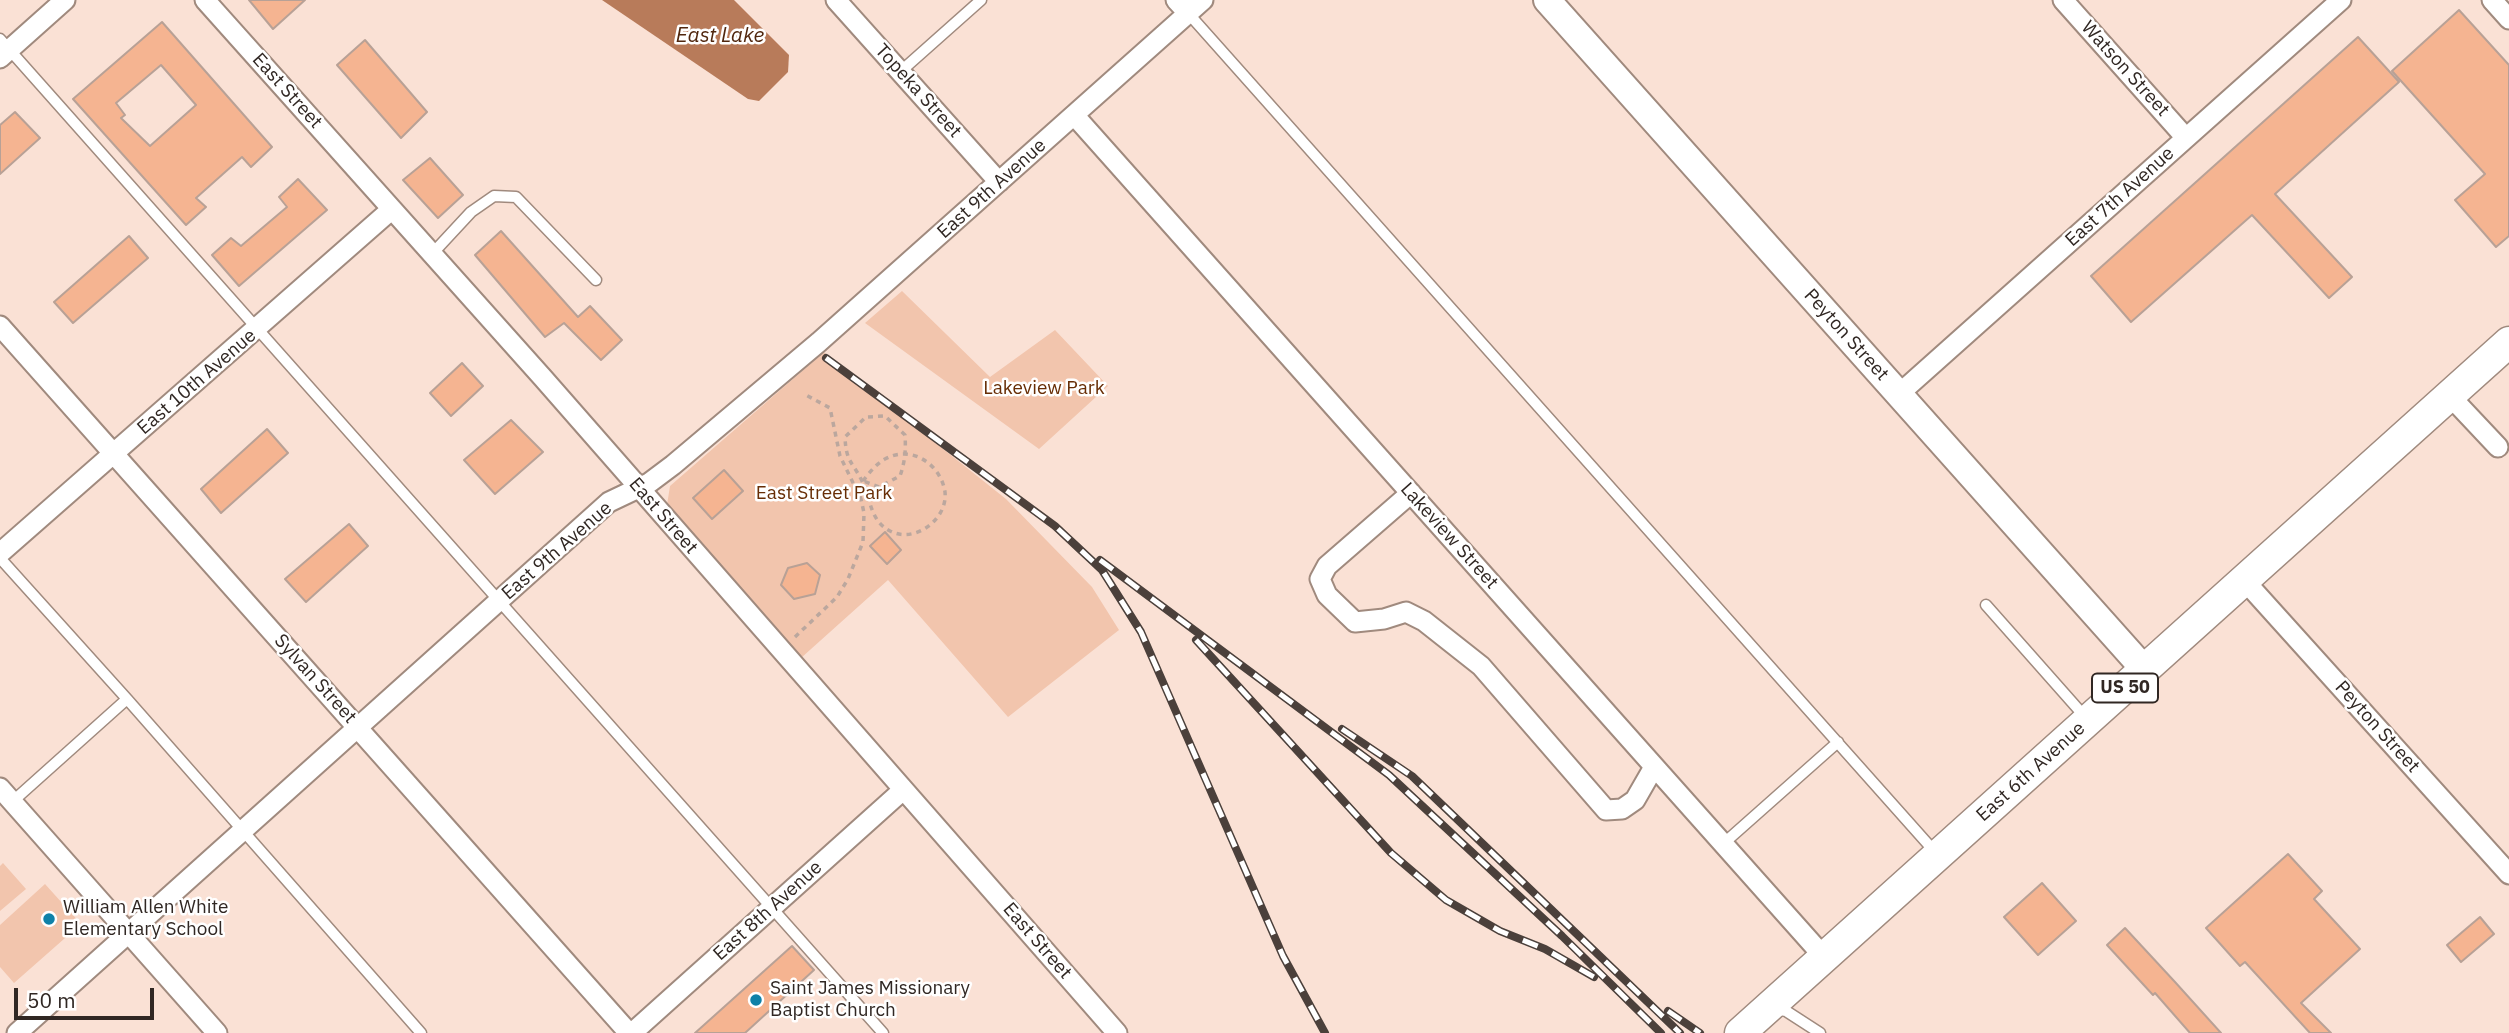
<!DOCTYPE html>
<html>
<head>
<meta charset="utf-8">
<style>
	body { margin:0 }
	#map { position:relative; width:2509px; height:1033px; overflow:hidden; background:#fae1d5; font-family:"IBM Plex Sans",sans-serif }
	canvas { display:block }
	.scale { position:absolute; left:14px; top:988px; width:140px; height:32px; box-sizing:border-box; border:4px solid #302723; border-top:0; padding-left:9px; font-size:21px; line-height:24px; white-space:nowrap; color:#302723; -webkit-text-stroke:5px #fff; paint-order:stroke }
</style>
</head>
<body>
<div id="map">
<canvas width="2509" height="1033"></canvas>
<div class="scale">50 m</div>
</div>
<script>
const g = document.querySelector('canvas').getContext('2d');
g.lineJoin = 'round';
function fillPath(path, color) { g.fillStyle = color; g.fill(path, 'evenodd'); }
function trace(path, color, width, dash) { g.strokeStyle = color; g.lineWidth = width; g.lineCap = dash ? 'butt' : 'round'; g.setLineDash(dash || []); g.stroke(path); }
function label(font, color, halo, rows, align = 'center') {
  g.font = font + ' "IBM Plex Sans",sans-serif'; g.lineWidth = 5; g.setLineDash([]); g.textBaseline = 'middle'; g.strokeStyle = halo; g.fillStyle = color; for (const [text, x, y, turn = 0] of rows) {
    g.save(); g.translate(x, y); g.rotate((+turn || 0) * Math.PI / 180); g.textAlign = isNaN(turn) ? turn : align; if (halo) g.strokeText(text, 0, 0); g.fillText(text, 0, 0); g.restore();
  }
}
fillPath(new Path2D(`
	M902,291L990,377L1055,330L1108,386L1039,449L865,323Z
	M824,352L855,383L913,425L1006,499L1092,587L1119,630L1008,717L888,580L801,658L667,505L670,486Z
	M3,863L26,889L0,911V866Z
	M45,884L81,924L14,983L0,967V925Z`), '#f2c5ad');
fillPath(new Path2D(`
	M602,0H734L789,55L788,72L759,101L748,99Z`), '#b87b5a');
const building = new Path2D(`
	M249,0H305L273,29Z
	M2459,10L2509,65V236L2496,247L2455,200L2485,174L2392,71Z
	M162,22L272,147L251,167L242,157L196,198L206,207L186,225L73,99ZM161,65L196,105L150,146L121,118L125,115L116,103Z
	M2358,37L2399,82L2275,194L2352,277L2329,298L2252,215L2131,322L2091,276Z
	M365,40L427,112L401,138L337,65Z
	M15,112L40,138L0,174V125Z
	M430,158L463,195L438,218L403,180Z
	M298,179L327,210L239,286L212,255L231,238L241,246L287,207L279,197Z
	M501,231L578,317L590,306L622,340L601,360L564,323L545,337L475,255Z
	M129,236L148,258L73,323L54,302Z
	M462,363L483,386L451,416L430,393Z
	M511,420L543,452L495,494L464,460Z
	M267,429L288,453L221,513L201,489Z
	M724,470L743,491L712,519L693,498Z
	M349,524L368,546L306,602L285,579Z
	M885,532L901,550L887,564L870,546Z
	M807,563L820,575L815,594L794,599L781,585L788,568Z
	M2288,854L2322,891L2314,899L2360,949L2301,1003L2331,1033H2310L2245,962L2240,966L2206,928Z
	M2042,883L2076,921L2038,955L2004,917Z
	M2480,917L2494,934L2461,962L2447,945Z
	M2125,928L2175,982L2221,1033H2190L2155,993L2153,995L2107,945Z
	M792,946L814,970L745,1033H695Z`);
fillPath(building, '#f5b491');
trace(building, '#b8a196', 2);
const lane = new Path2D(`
	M1188,13L1935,852
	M0,39L883,1033
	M900,72L981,0
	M432,254L471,212L494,196L516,197L596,280
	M0,558L127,699L421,1033
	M1986,605L2086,718
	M12,802L127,699
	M1723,844L1838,742
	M1776,1009L1786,1011L1820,1033`);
const street = new Path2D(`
	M205,0L543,378L1117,1033
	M836,0L999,182
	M1176,0L1188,13
	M2063,0L2186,138
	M2492,0L2509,19
	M0,58L65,0
	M1074,115L1824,957
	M0,326L629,1033
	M1899,394L2341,0
	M2450,396L2498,447
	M1411,493L1327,566L1320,579L1327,595L1355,622L1384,619L1406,612L1424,621L1481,666L1606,810L1622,809L1635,800L1654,767
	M0,553L392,209
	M2244,580L2509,874
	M0,788L217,1033
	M17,1033L609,502L649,483L673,465L819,342L1203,0
	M632,1033L903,790`);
const secondary = new Path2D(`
	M1547,0L2145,670`);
const primary = new Path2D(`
	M1740,1033L2509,342`);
trace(lane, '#a08a7e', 13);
trace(street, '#a08a7e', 23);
trace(secondary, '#a08a7e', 30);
trace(primary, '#a08a7e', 33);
trace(new Path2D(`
	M863,481C869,473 876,464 885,459C912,444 941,465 945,492C948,519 915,544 890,531C869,520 871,498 862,481C852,461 846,462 845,437L866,417L885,416L905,435C906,450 905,462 900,476L879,487L863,481
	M795,637L837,597L848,579L863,542L864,513L861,499L840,456L830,408L806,395`), '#bba79e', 3.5, [5, 5]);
trace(lane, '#fff', 10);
trace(street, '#fff', 19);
trace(secondary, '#fff', 26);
trace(primary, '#fff', 30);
const rail = new Path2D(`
	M826,358L1055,526L1102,570L1141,632L1283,956L1325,1033
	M1100,560L1389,775L1562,936L1661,1033
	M1196,640L1391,853L1446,900L1500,931L1545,949L1594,977
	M1342,729L1412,776L1680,1033
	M1668,1011L1700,1033`);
trace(rail, '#4b403b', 8);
trace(rail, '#fff', 5, [16]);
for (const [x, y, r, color] of [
	[49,919,7,"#0f81a8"],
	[756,1000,7,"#0f81a8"]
]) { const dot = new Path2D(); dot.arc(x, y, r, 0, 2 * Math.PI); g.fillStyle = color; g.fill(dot); trace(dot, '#fff', 2.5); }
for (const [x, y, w] of [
	[2125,688,66]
]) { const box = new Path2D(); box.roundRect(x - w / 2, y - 14.5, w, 29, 5); g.fillStyle = '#fff'; g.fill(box); trace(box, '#302723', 2); }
label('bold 18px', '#302723', null, [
	["US 50",2125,688]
]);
label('19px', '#302723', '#fff', [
	["Watson Street",2125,69,48],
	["East Street",287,91,48],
	["Topeka Street",918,91,48],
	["East 9th Avenue",992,189,-42],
	["East 7th Avenue",2120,197,-42],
	["Peyton Street",1846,335,48],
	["East 10th Avenue",197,382,-41],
	["East Street",663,516,49],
	["Lakeview Street",1449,536,48],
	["East 9th Avenue",557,551,-41],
	["Sylvan Street",315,679,48],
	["Peyton Street",2377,727,48],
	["East 6th Avenue",2031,772,-42],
	["East 8th Avenue",768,911,-42],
	["East Street",1037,941,49]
]);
label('19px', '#672d05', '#fff', [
	["Lakeview Park",1044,389],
	["East Street Park",824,494]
]);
label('19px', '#302723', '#fff', [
	["William Allen White",63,908],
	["Elementary School",63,930],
	["Saint James Missionary",770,989],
	["Baptist Church",770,1011]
], 'left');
label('italic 21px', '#51270e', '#fff', [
	["East Lake",720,36]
]);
</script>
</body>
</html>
